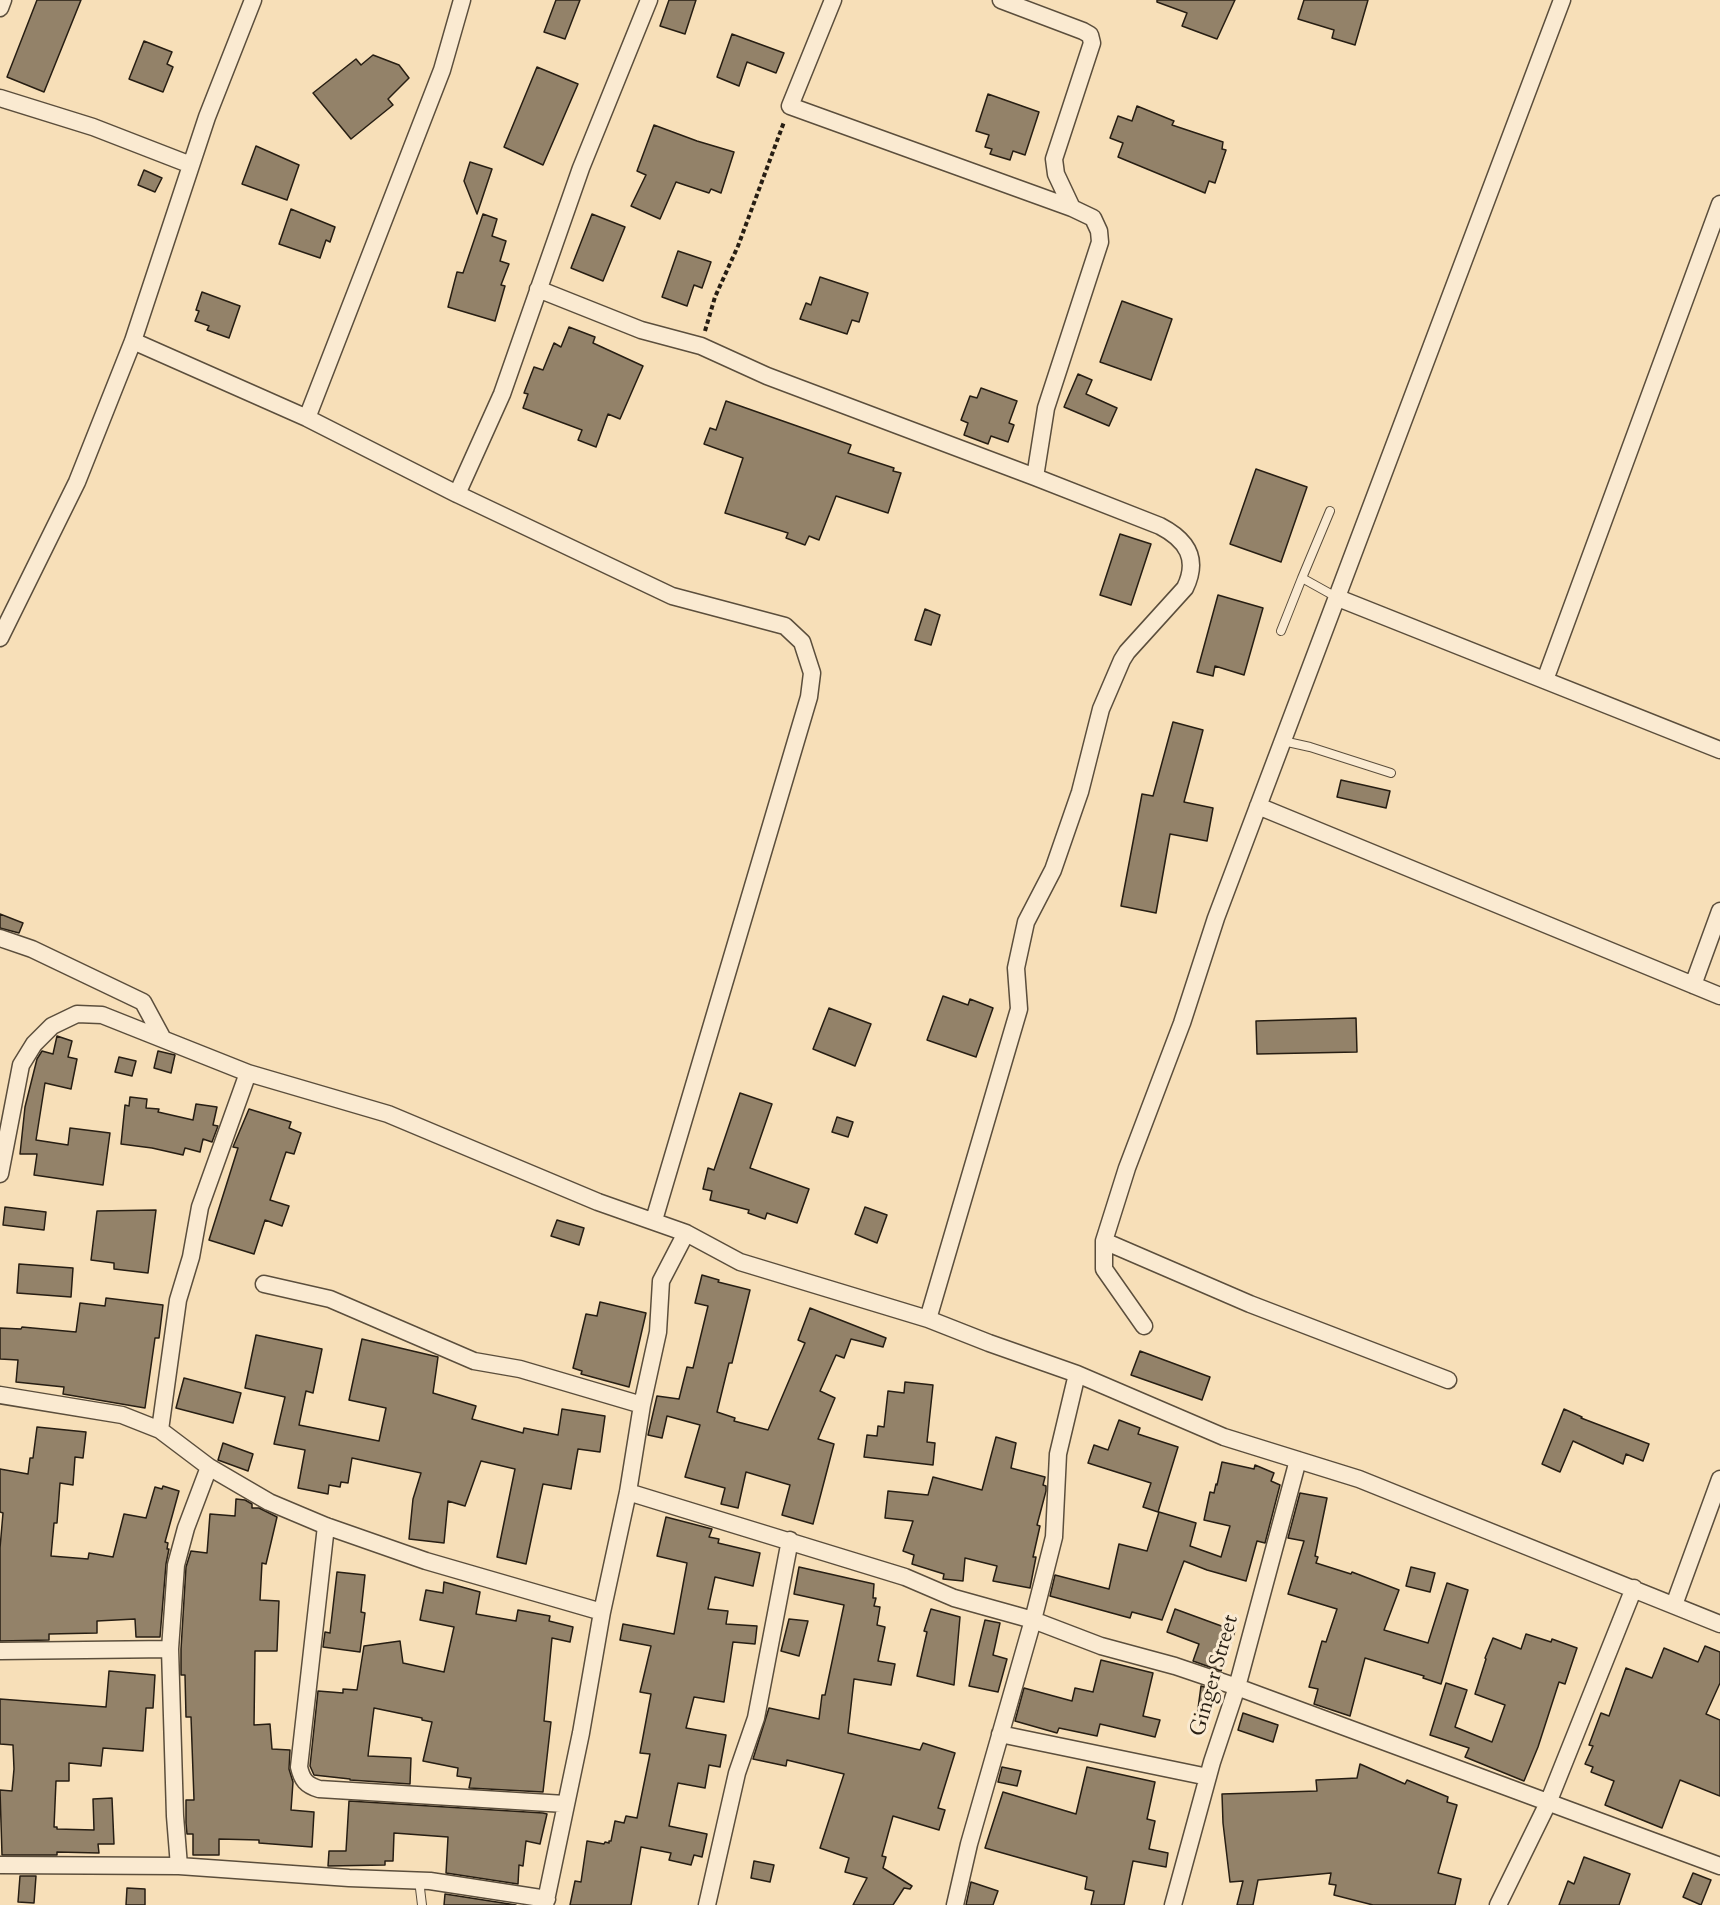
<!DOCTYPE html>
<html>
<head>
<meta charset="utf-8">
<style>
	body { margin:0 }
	canvas { display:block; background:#f7dfb8 }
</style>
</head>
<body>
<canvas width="1720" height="1905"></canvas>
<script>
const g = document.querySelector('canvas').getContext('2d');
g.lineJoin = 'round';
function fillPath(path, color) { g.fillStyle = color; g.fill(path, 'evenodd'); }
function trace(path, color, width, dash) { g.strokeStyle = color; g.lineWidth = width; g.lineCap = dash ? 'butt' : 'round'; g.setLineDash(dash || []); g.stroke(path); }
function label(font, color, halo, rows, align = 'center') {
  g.font = font + ' Cardo,serif'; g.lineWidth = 6; g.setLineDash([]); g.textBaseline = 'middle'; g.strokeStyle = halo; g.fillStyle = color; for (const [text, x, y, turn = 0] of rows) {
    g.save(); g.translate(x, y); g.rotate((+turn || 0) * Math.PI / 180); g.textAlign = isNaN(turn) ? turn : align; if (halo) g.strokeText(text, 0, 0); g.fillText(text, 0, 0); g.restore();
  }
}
const building = new Path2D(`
	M37,0H81L44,92L7,77Z
	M556,0H580L565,39L544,32Z
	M669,0H696L685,34L660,26Z
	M1157,0H1235L1217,39L1182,26L1187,13L1157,2Z
	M1304,0H1368L1355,45L1332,38L1334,30L1298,19Z
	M732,34L784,53L776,73L747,62L739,86L717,77Z
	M144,41L172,52L167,64L173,67L163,92L129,79Z
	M373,55L399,65L409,78L388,99L393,105L351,139L313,93L356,59L361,65Z
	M537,67L578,84L543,165L504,147Z
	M988,94L1039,112L1025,155L1013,151L1010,160L990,154L992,149L985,147L989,135L976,131Z
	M1137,106L1174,121L1172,125L1223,142L1222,149L1226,150L1215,183L1209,181L1205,193L1118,157L1123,143L1110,138L1118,116L1132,121Z
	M654,125L697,141L734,152L721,193L711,189L709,193L676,182L660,219L631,206L646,175L637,171Z
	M256,146L299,165L287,200L242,184Z
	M470,162L492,169L477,214L464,181Z
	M144,170L162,178L155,192L138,185Z
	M291,209L335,227L330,242L326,240L320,258L279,244Z
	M483,214L497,219L492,236L506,241L500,261L509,264L501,285L505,286L495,321L448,307L457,272L463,273Z
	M592,214L625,227L603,281L571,268Z
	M678,251L711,262L702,288L694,285L687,306L662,297Z
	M820,277L868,293L859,322L852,320L847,334L800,319L806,303L811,305Z
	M202,292L240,306L229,338L207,330L209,326L195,321L199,311L196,310Z
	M1122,301L1172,319L1151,380L1100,362Z
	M569,327L595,337L593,343L643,366L620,419L608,414L596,447L578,440L582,430L523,408L528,394L524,393L534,367L543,370L554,343L561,347Z
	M1078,374L1092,380L1086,394L1117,408L1109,426L1064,407Z
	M981,388L1017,401L1009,423L1014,425L1008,442L991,436L988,444L964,435L968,423L961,420L970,396L977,398Z
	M726,401L851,445L848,453L894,468L893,471L901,473L888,513L836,496L819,540L809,536L805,545L786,538L788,533L725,513L743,458L704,444L710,428L716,430Z
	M1256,469L1307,487L1281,562L1230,544Z
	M1120,534L1151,544L1131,605L1100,595Z
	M1218,595L1263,608L1244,675L1215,666L1213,676L1197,672Z
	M925,609L940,615L931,645L915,640Z
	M1173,722L1203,730L1184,802L1213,808L1207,841L1170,834L1156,913L1121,906L1142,794L1153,796Z
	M1341,780L1390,791L1386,808L1337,797Z
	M0,914L23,923L19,933L0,928Z
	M943,996L968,1005L970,999L993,1008L976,1057L927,1040Z
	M829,1008L871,1024L855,1066L813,1049Z
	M1356,1018L1357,1052L1257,1054L1256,1021Z
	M57,1036L72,1041L68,1057L77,1059L71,1089L45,1083L36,1140L68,1145L70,1128L110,1133L103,1185L34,1175L37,1154H20L25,1107L37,1059L42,1051L53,1054Z
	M158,1051L175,1055L171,1073L154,1068Z
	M119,1057L136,1061L132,1076L115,1072Z
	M740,1093L772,1104L750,1168L809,1189L797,1223L767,1213L765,1219L748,1213L749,1210L710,1200L712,1191L703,1189L708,1168L714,1170Z
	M130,1097L147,1099L146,1108L159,1109L158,1112L193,1120L196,1104L217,1107L213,1125L218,1126L212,1142L203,1139L200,1152L185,1148L183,1155L152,1148L121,1144L125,1105L129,1106Z
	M249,1109L291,1122L289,1128L301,1133L294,1154L286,1152L270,1200L289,1206L282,1226L265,1220L254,1254L209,1240L238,1148L233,1147Z
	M837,1117L853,1122L848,1137L832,1132Z
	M5,1207L46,1212L44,1230L3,1225Z
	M865,1207L887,1215L877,1243L855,1234Z
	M156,1210L148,1273L114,1269V1263L91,1260L97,1211Z
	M557,1220L584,1228L579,1245L551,1236Z
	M19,1264L73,1268L71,1297L17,1293Z
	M702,1275L719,1280L718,1282L750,1290L732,1363H729L717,1412L735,1418L734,1421L768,1430L805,1343L798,1340L810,1308L886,1338L883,1347L851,1339L844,1358L836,1355L820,1391L835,1398L818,1439L834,1444L813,1524L782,1515L790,1485L746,1472L738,1508L721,1504L725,1488L685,1477L700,1425L667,1416L662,1438L648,1435L657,1396L679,1399L687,1367L693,1368L708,1306L695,1303Z
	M106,1298L163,1305L159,1338H155L145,1408L63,1394L64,1387L16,1382L18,1360L0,1359V1328L21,1329L22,1327L76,1332L80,1303L105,1306Z
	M600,1302L646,1313L629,1387L581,1374L582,1371L573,1368L586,1314L597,1316Z
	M256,1335L322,1349L313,1393L306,1391L299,1425L379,1441L386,1408L349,1400L362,1339L438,1357L433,1393L476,1406L472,1419L523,1433L524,1428L558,1435L562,1409L605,1416L600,1452L578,1449L571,1489L543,1484L526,1564L497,1557L515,1469L481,1461L465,1506L448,1501L444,1543L409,1539L413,1499L421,1473L352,1458L348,1483L341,1482L340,1487L329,1485L328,1494L298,1488L305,1450L274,1444L285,1397L245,1388Z
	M1140,1351L1210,1377L1202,1400L1131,1375Z
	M184,1378L241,1393L233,1423L176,1408Z
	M905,1382L933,1385L927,1442L935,1443L933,1465L864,1457L867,1435L877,1436L878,1426L884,1427L888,1391L904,1393Z
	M1564,1409L1582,1417L1581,1418L1649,1444L1643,1461L1626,1454L1623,1464L1573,1441L1560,1472L1542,1464Z
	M1119,1420L1140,1428L1138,1434L1178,1447L1158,1512L1143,1507L1151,1483L1088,1463L1094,1445L1108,1450Z
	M37,1427L86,1432L83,1458L75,1457L73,1485L60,1483L57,1523H54L51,1556L88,1559L89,1553L113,1557L124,1514L146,1518L155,1487L162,1489L163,1486L179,1491L165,1542L168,1543L167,1549H169L166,1564L160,1637H136L135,1619L97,1621V1633L49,1634V1640L0,1641V1548L3,1513L0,1512V1469L28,1474L30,1458H33Z
	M996,1437L1016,1443L1011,1468L1045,1477L1043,1485L1046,1486V1491L1037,1525L1040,1526L1033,1557H1036L1030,1588L993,1581L997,1566L965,1558L963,1581L943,1579L944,1574L912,1564L914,1555L903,1551L913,1521L885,1518L888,1491L928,1495L933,1477L982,1490Z
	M223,1443L253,1454L248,1471L218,1460Z
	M1222,1462L1254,1469L1255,1465L1274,1473L1271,1481L1280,1485L1265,1543L1257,1541L1246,1581L1207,1570L1184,1561L1162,1620L1132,1612L1130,1618L1050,1596L1055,1575L1109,1589L1119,1544L1147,1551L1159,1512L1196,1523L1190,1546L1221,1557L1230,1526L1204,1520L1210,1492L1214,1493L1216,1484L1217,1485Z
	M1300,1493L1327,1498L1315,1556L1318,1557L1316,1563L1351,1574L1352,1572L1399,1590L1384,1630L1428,1643L1447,1583L1468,1590L1441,1684L1423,1678L1424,1676L1365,1658L1350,1716L1314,1704L1318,1689L1309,1687L1322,1641L1326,1642L1337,1609L1288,1594L1304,1541L1288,1538Z
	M236,1499L245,1500L252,1504V1508H259L277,1517L266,1564L262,1563L260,1600L279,1601L277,1651H255L254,1725L270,1724L272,1749L290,1750L289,1769L293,1782L291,1810L314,1812L312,1847L259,1843V1840L219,1839V1855H193V1834H187L186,1823V1800H194L191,1717H186L185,1675H181V1649L186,1567L191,1551L207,1553L210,1514L235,1516Z
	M666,1517L712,1529L709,1537L719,1539L718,1543L760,1553L753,1586L715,1577L708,1609L728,1611L726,1624L757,1626L755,1644L733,1642L724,1702L694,1697L686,1728L726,1735L720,1767L709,1765L705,1788L678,1783L669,1826L707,1834L702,1857L694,1855L691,1865L669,1860L671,1853L641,1847L631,1905H570L575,1881L581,1882L587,1841L604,1844L605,1842L609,1843V1841H611L615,1821L624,1823L626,1816L637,1818L650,1754L640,1753L651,1694L640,1692L651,1646L620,1640L623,1624L674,1634L687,1563L657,1556Z
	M799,1567L874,1584L873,1598H876L874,1606L880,1607L877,1625L885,1627L878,1661L895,1664L891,1685L854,1679L848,1733L920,1750L923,1743L955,1753L938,1808L945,1810L939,1830L893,1816L882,1856L886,1857L883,1868L912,1886L910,1889L904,1888L893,1905H853L867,1878L845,1872L849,1858L820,1848L844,1774L787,1760L786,1766L753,1759L769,1708L819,1719L822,1695H825L844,1605L794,1594Z
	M1411,1567L1435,1573L1430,1592L1406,1586Z
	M337,1572L365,1575L361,1612L365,1613L360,1652L323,1647L325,1632L330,1633Z
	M444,1582L480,1592L476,1614L516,1621L518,1610L550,1616L549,1621L573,1627L570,1642L552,1638L544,1721L551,1722L543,1792L469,1788L471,1778L457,1776L458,1768L423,1761L432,1722L422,1720V1718L374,1708L368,1756L411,1758L410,1784L350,1780V1779L314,1775L310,1766L318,1691L343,1693V1689L357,1690L364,1646L400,1641L403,1663L444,1672L454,1627L420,1620L426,1590L443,1593Z
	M931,1609L960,1617L954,1685L917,1676L927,1632L924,1631Z
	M1175,1609L1235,1631L1221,1671L1193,1661L1199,1644L1167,1632Z
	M789,1619L808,1621L799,1656L781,1651Z
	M985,1620L1000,1623L993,1655L1007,1659L998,1692L969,1686Z
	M1526,1634L1551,1642L1552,1639L1577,1648L1565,1684L1559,1682L1538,1747L1524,1781L1465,1757L1469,1748L1430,1735L1446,1683L1467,1690L1455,1727L1492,1742L1505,1705L1475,1694L1486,1659L1485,1658L1493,1638L1521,1649Z
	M1705,1646L1720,1652V1683L1706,1714L1720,1720V1796L1680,1780L1662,1828L1605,1805L1614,1781L1591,1772L1593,1767L1585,1764L1593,1746L1589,1745L1601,1713L1609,1716L1626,1668L1652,1678L1664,1648L1698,1662Z
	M1101,1660L1153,1673L1143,1716L1160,1720L1155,1737L1100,1724L1097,1736L1059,1728L1057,1733L1015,1721L1024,1688L1072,1701L1075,1688L1093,1692Z
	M109,1671L155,1675L153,1708H146L143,1751L103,1748L101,1766L69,1763V1781H56L54,1827H57V1829L94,1830L93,1799L112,1798L114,1844H98L99,1853L57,1852V1855H2L0,1790L12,1791L14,1769L13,1745L0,1744V1699L106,1707Z
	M1201,1686L1214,1690L1204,1718L1197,1716Z
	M1243,1713L1278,1725L1273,1742L1238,1730Z
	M1360,1764L1405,1784L1407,1780L1448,1797L1447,1802L1457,1805L1438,1873L1461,1879L1455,1905H1373L1334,1895L1336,1885L1329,1884L1331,1873L1258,1880L1253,1905H1237L1243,1881L1230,1882L1223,1823L1222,1794L1317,1791L1316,1780L1357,1778Z
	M1002,1767L1021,1771L1017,1786L998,1782Z
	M1087,1767L1155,1782L1147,1819L1155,1821L1149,1849L1168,1853L1166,1867L1133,1861L1124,1905H1091L1094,1891L1085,1889L1087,1877L985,1848L1003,1792L1076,1814Z
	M349,1801L543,1813L547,1814L540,1844L526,1841L523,1866L519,1865L518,1884L446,1873L448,1837L394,1833L393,1861H385V1865L328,1866L329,1851H346Z
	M1584,1857L1630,1874L1619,1905H1559L1568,1881L1574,1884Z
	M754,1861L774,1865L770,1882L751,1878Z
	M1693,1873L1711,1880L1701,1905L1683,1897Z
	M20,1876H36L34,1903L18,1902Z
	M971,1882L998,1891L993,1905H966Z
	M127,1888L145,1889V1905H126Z
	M445,1894L516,1905H444Z`);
fillPath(building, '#938269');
trace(building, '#271e13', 1.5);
const lane = new Path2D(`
	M1330,511L1302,578L1338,598
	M1281,631L1302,578
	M1283,741L1310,747L1391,773
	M419,1880L422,1905`);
const street = new Path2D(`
	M833,0L790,106L1072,208
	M1001,0L1083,31L1090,35L1092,43L1054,159L1056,174L1072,208L1093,218L1099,231L1100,242L1046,408L1035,477
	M0,8L3,0
	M0,98L93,127L191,165
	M538,289L641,330L701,346L767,376L1035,477L1160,526C1187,540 1199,559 1185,588L1127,652L1122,660L1101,709L1080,792L1053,870L1026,922L1016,968L1019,1009L928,1319
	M133,341L307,418L457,494L672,596L785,626L802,642L812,673L809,697L654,1220
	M307,418L442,70L462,0
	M457,494L502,394L581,168L649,0
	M1338,598L1720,750
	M0,638L77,482L133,341L207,117L253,0
	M1545,680L1720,204
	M1258,806L1720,996
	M0,938L32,949L143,1002L163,1039
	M1693,985L1720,911
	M0,1174L21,1065L34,1044L52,1026L77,1014L102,1015L248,1073L388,1114L598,1202L686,1233L740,1262L928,1319L989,1343L1077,1374L1224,1437L1359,1479L1720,1624
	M1104,1241L1250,1304L1448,1380
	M264,1284L330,1299L474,1361L520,1369L642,1405
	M1144,1326L1104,1269V1241L1127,1168L1182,1023L1216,918L1562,0
	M0,1395L122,1415L160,1430L209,1467L269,1502L326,1526L426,1561L602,1612
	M160,1430L178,1300L191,1257L200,1207L248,1073
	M628,1492L905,1577L954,1598L1033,1620L1101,1646L1175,1666L1237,1687L1720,1866
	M326,1526L299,1767C302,1780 306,1785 319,1789L565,1804
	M1674,1605L1720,1479
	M0,1651L170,1649
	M1000,1734L1208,1777
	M0,1865L179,1866L349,1878L430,1881L547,1899
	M179,1866L175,1816L170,1649L176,1565L186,1528L209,1467
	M545,1905L581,1733L602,1612L628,1492L642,1405L658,1332L661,1281L686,1233
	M707,1905L737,1773L756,1718L790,1540
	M955,1905L969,1844L1033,1620L1054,1537L1058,1454L1077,1374
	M1173,1905L1212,1762L1237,1687L1298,1460
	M1498,1905L1548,1803L1634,1588`);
trace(lane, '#5b4e3c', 10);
trace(street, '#5b4e3c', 19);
trace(new Path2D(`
	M705,331L715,297L738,246L784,122`), '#271e13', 4, [4.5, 3]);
trace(lane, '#faead1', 8);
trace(street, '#faead1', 16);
label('22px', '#271e13', '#faead1', [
	["Ginger Street",1215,1676,-74]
]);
</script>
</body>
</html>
